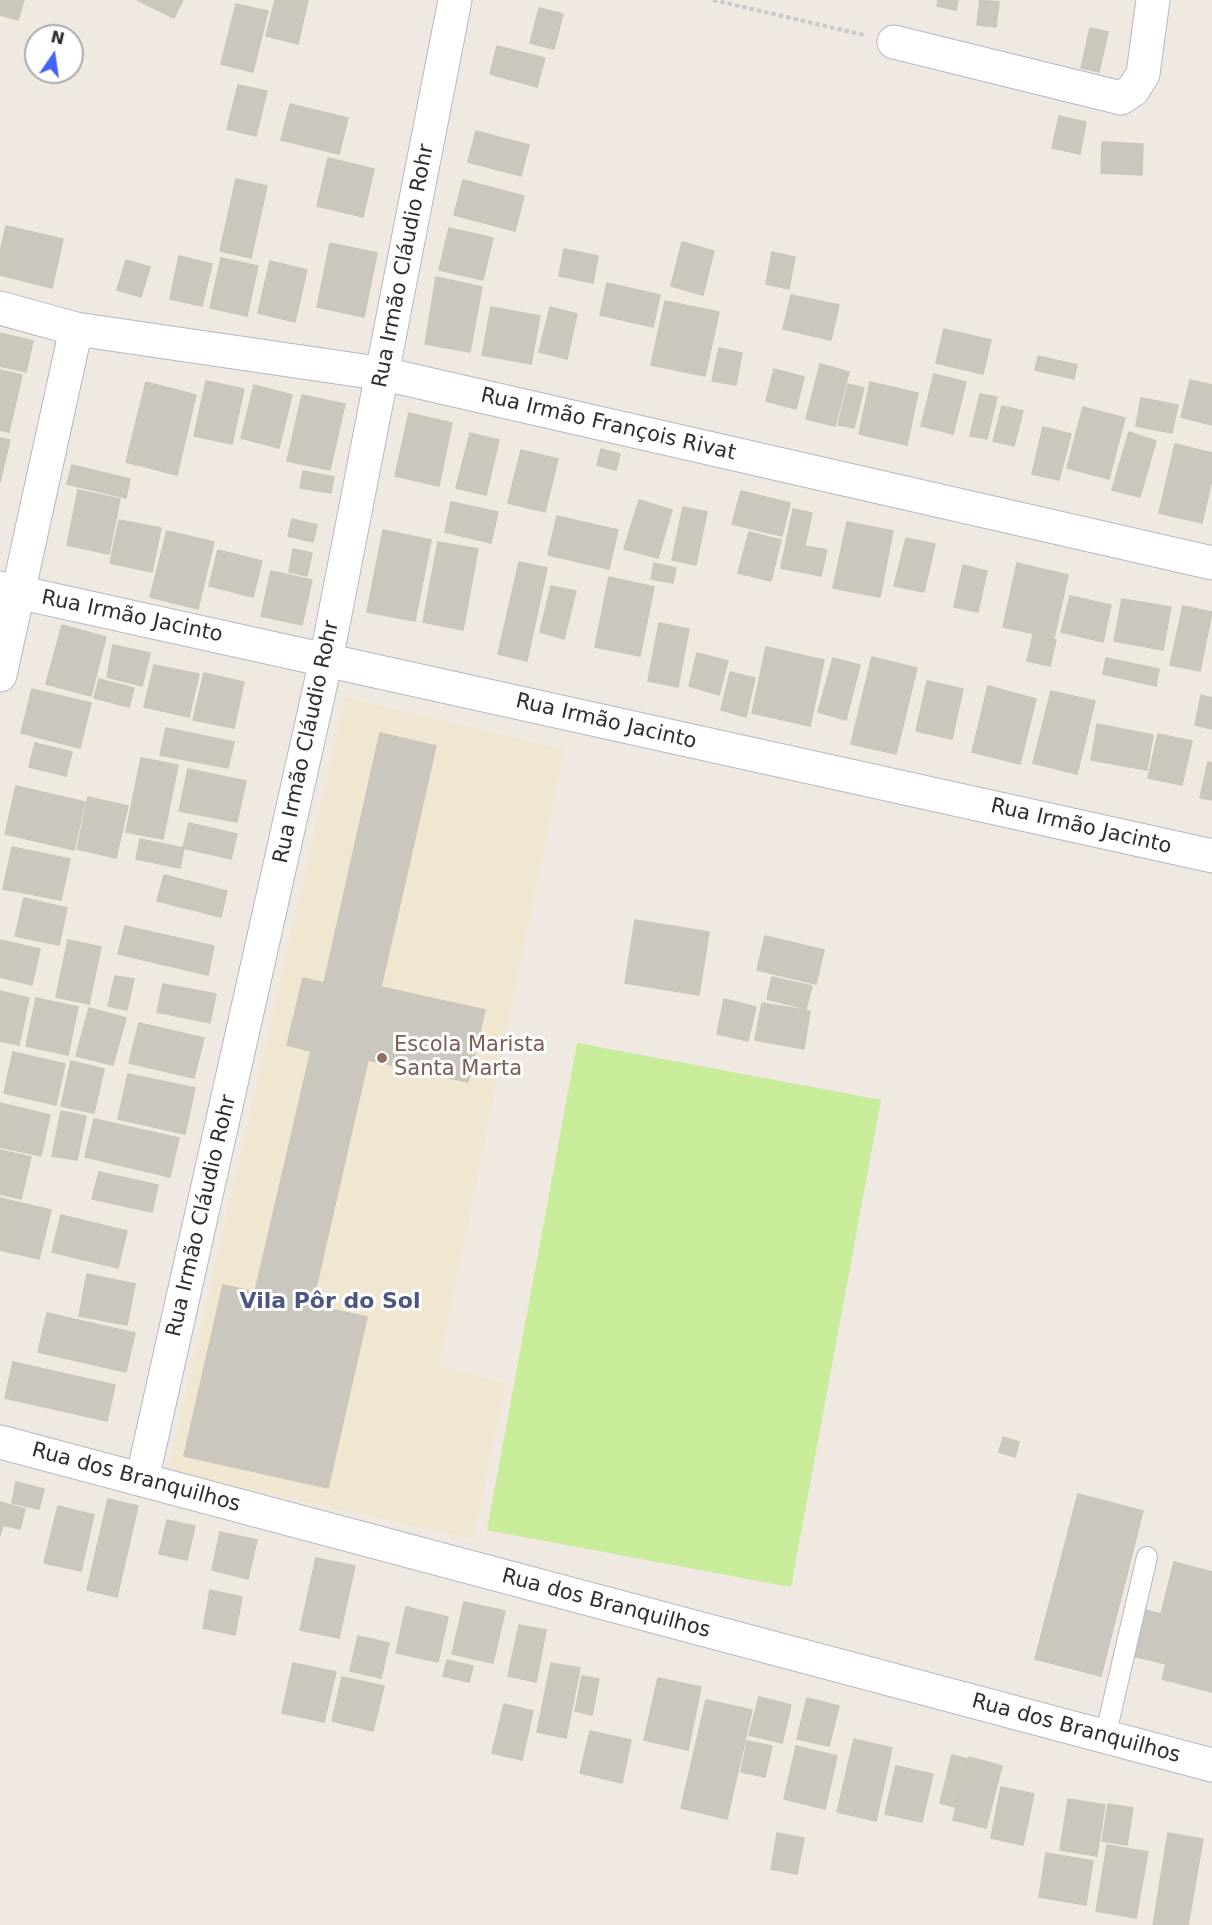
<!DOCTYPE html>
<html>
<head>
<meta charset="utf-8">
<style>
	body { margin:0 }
	#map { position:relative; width:1212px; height:1925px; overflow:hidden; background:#efe9e1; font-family:"DejaVu Sans",sans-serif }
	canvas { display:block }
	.north { position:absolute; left:24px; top:24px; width:60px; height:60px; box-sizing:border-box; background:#fff; border:2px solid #ababab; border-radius:50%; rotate:13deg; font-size:16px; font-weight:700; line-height:24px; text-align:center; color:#2e2e2e }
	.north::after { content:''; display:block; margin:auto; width:21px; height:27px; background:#4264fb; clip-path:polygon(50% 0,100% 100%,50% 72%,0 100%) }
</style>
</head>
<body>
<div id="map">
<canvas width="1212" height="1925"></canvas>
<div class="north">N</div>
</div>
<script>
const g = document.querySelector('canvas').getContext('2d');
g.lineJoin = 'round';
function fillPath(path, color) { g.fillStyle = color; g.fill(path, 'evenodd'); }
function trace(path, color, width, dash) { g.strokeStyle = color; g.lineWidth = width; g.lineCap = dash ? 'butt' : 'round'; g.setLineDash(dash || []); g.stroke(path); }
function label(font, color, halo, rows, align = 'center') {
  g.font = font + ' "DejaVu Sans",sans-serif'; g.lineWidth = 6; g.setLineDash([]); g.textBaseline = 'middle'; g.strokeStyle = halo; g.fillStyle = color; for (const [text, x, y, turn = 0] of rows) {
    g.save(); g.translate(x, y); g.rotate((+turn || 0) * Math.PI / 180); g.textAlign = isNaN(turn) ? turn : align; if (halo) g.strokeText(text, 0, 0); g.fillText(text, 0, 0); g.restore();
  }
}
fillPath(new Path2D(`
	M345,697L564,750L439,1366L506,1383L473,1539L168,1471Z`), '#f0e6d1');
fillPath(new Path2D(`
	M577,1043L881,1100L791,1587L487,1530Z`), '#c9ec9a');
const building = new Path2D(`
	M0,0H24L18,20L0,15Z
	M137,0H183L174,18Z
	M275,0H308L298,44L266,36Z
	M938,0H958L956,10L937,6Z
	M980,0L999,2L996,27L977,25Z
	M236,4L268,11L253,72L221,64Z
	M539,8L563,14L554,49L530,43Z
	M1090,28L1108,32L1099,72L1081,68Z
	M497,46L545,58L537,87L490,74Z
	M238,85L267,91L256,136L227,129Z
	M290,104L348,118L339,154L281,140Z
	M1059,116L1086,122L1080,154L1052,148Z
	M476,131L529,145L521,176L468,162Z
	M1102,142L1143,144L1142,175L1101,173Z
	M328,158L374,169L363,217L317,206Z
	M236,179L267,186L251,258L220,251Z
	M463,180L524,196L515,231L454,215Z
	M6,226L63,239L52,288L0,275V253Z
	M449,228L493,238L483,280L439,270Z
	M682,242L714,251L703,295L671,286Z
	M330,243L377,253L364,317L317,307Z
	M564,249L598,256L593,283L559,276Z
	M772,252L795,257L789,289L766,284Z
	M179,256L212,264L202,306L170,299Z
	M221,258L258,266L247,316L210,308Z
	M126,260L150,267L141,297L117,290Z
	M270,261L307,270L295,322L258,313Z
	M436,277L482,287L470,352L425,344Z
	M607,283L660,295L653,327L600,315Z
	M791,295L839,305L831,340L783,329Z
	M665,301L719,312L705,376L651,365Z
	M491,307L540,316L531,364L482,355Z
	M550,307L577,314L567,359L539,352Z
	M944,329L991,340L983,374L936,363Z
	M0,333L33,341L26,372L0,366Z
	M719,348L742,353L736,385L712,381Z
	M1038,356L1077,365L1074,379L1035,370Z
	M820,364L849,372L835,426L806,419Z
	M774,369L804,377L796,409L766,401Z
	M0,370L22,375L9,432L0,430Z
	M934,374L966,382L953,434L921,426Z
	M1190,380L1212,385V425L1181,417Z
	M206,381L244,389L232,444L194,436Z
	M146,382L196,395L177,475L126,462Z
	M870,382L918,393L907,445L859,434Z
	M848,384L864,388L854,428L838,425Z
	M254,385L292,395L279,448L241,438Z
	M980,394L997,397L987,439L970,436Z
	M302,395L345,404L330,470L287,461Z
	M1141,398L1178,405L1172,433L1136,426Z
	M1002,406L1023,411L1014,446L993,441Z
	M1083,407L1125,418L1109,479L1067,468Z
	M409,413L452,423L439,486L395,476Z
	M1043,427L1071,434L1059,480L1032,474Z
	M1129,432L1156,441L1140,497L1112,490Z
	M470,433L499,440L486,495L456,488Z
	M0,438L10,440L0,482Z
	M1175,444L1212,453V479L1202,523L1159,513Z
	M601,449L620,454L616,470L597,465Z
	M521,450L558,459L545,512L508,503Z
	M72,465L130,479L126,498L67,484Z
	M303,471L334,477L331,493L300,488Z
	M78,490L120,499L109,554L67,545Z
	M741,491L790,503L782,536L732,524Z
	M639,500L672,510L658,558L624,549Z
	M451,502L498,512L491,543L445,532Z
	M683,507L707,512L696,565L672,560Z
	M793,509L812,513L805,546L827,550L821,576L781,568Z
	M557,516L618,530L609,569L548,555Z
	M292,519L317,525L313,542L288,536Z
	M119,520L161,528L152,572L110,563Z
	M847,522L893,531L880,597L833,588Z
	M383,530L431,540L415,621L367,612Z
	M167,531L214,542L198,609L150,597Z
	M749,532L781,540L771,581L738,573Z
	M906,538L935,544L924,592L894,586Z
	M438,542L478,549L463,630L423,622Z
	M293,549L312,553L307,576L289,572Z
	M218,550L262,561L253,597L209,586Z
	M519,562L547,568L527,661L498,654Z
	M654,563L676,568L673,583L651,579Z
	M1017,563L1068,575L1054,638L1003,627Z
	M963,565L987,571L978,612L954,607Z
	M271,571L312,580L302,625L261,616Z
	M609,577L654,587L640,656L595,647Z
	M551,586L576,591L564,639L540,632Z
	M1070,596L1111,605L1103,642L1061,632Z
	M1122,599L1171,607L1163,650L1114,641Z
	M1183,606L1212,612L1200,671L1170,665Z
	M659,623L689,629L678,687L648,681Z
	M62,625L106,637L91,696L46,684Z
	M1033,635L1056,640L1050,666L1027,661Z
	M113,645L150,653L142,686L107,677Z
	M766,647L824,660L810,726L752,713Z
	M697,653L728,661L719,695L689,686Z
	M872,657L917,668L896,754L851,744Z
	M833,658L860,665L846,720L818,712Z
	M1106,658L1159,669L1156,686L1103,674Z
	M154,665L199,674L189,717L144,707Z
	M730,672L755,678L746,717L721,710Z
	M204,673L244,682L234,728L193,720Z
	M99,679L134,688L129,707L94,698Z
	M927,681L963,689L952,739L916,731Z
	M988,686L1036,699L1020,764L972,752Z
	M32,689L91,703L80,748L21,733Z
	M1051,691L1095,701L1077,774L1033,763Z
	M1201,695L1212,698V729L1195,725Z
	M1097,724L1153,735L1147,770L1091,760Z
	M166,728L234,742L228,768L160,755Z
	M380,733L436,746L381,987L485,1010L468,1082L368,1060L312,1305L367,1317L328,1488L184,1456L223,1285L255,1292L311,1051L287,1045L303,978L324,983Z
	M1158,734L1192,741L1182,785L1148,778Z
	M35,743L72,752L66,776L29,767Z
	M141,758L178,765L163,839L126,832Z
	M1208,762L1212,763V800L1200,798Z
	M188,769L246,781L237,822L179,811Z
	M16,786L85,802L74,850L5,834Z
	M88,797L128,806L116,858L77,849Z
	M189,823L237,834L231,859L183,848Z
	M140,839L184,848L180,868L136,859Z
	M12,847L70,859L61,900L3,889Z
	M164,875L227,891L221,917L157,901Z
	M24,898L67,908L59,945L15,936Z
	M635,920L709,932L699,995L625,983Z
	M125,926L214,946L208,975L118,954Z
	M765,936L824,950L816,984L757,970Z
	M0,940L40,949L32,985L0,977Z
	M68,940L101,947L89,1004L56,997Z
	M115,976L134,979L127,1010L108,1006Z
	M772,977L812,986L806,1009L767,999Z
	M163,984L216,994L210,1023L157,1012Z
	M0,991L29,998L19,1045L0,1041Z
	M36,998L78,1007L68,1055L26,1046Z
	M724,999L756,1007L748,1041L717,1034Z
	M762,1003L810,1011L804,1049L755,1040Z
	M89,1008L126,1018L113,1065L76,1056Z
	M139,1023L204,1038L194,1078L129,1063Z
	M13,1052L65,1064L56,1105L4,1093Z
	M71,1061L104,1069L94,1113L61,1106Z
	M128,1074L195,1088L185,1134L118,1119Z
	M0,1103L50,1115L41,1156L0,1147Z
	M61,1111L86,1116L77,1160L52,1156Z
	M94,1119L179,1138L170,1177L85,1157Z
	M0,1150L31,1157L21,1199L0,1194Z
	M99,1172L158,1185L152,1212L92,1199Z
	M0,1198L51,1210L39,1259L0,1250Z
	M61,1215L127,1231L118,1268L52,1252Z
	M87,1274L135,1284L127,1325L79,1316Z
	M47,1313L135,1333L126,1372L38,1352Z
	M13,1362L115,1385L107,1421L5,1398Z
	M1003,1437L1019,1442L1015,1457L999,1452Z
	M16,1482L44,1489L39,1509L12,1503Z
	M1078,1494L1143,1511L1101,1676L1035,1659Z
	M108,1499L138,1506L117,1597L87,1590Z
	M0,1502L25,1509L20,1529L3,1525L0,1536Z
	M58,1506L94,1515L81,1571L44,1563Z
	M167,1520L195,1526L187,1560L159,1554Z
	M220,1532L257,1540L248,1579L212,1570Z
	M316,1558L355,1566L339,1638L300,1630Z
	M1174,1562L1212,1572V1692L1162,1679L1166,1664L1133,1656L1145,1610L1161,1614Z
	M210,1590L242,1597L235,1635L203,1628Z
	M464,1602L505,1611L493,1663L452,1654Z
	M406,1607L448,1617L438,1662L396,1653Z
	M519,1625L546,1630L536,1682L508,1676Z
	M358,1636L389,1643L381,1678L350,1671Z
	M447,1660L473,1666L469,1682L443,1676Z
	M293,1663L336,1672L324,1722L282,1713Z
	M551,1663L580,1668L566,1738L537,1732Z
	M582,1676L599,1679L592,1715L575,1711Z
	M342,1677L384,1686L373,1731L332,1721Z
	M658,1678L701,1687L688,1750L644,1740Z
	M759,1697L791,1705L782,1743L749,1735Z
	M807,1698L839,1706L829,1746L797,1739Z
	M706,1700L752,1710L727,1819L681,1808Z
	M504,1704L533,1711L522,1760L492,1753Z
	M590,1731L631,1740L622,1783L580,1773Z
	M854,1739L892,1748L876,1821L837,1812Z
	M747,1741L772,1746L765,1777L741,1772Z
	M796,1746L837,1756L825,1809L784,1799Z
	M952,1755L967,1759L955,1807L940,1803Z
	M969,1757L1002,1766L986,1828L953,1820Z
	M896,1766L933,1774L922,1822L885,1814Z
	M1001,1787L1034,1794L1023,1845L991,1838Z
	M1068,1799L1105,1805L1097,1856L1060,1850Z
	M1108,1804L1133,1808L1127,1845L1102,1841Z
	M777,1833L804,1838L797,1874L771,1869Z
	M1168,1833L1203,1839L1188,1925H1153Z
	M1107,1845L1148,1852L1136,1918L1096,1911Z
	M1046,1853L1093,1861L1086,1905L1039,1897Z`);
fillPath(building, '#cbc7bf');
trace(building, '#cbc5ba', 1.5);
const lane = new Path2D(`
	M1105,1737L1147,1557`);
const street = new Path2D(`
	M894,42L1121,98L1133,90L1143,74L1153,0
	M0,308L76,329L384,374L1212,563
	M0,675L76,329
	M0,1442L1212,1765
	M142,1480L326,660L455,0`);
const secondary = new Path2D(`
	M0,588L1212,856`);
trace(lane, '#b4b7c1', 22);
trace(street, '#b4b7c1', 35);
trace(secondary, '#b4b7c1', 35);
trace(new Path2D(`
	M713,0L864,35`), '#c9c9c9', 4, [4.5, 3]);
trace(lane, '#fff', 20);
trace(street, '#fff', 33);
trace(secondary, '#fff', 33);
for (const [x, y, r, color] of [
	[382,1058,6,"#8d6e63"]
]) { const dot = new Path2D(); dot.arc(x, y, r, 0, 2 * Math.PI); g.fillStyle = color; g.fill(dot); trace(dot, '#fff', 2); }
label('21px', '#2e2e2e', '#fff', [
	["Rua Irmão Cláudio Rohr",404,266,-79],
	["Rua Irmão François Rivat",608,425,13],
	["Rua Irmão Jacinto",132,617,12],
	["Rua Irmão Jacinto",606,722,13],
	["Rua Irmão Cláudio Rohr",307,742,-78],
	["Rua Irmão Jacinto",1081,827,13],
	["Rua Irmão Cláudio Rohr",202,1216,-77],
	["Rua dos Branquilhos",136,1478,15],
	["Rua dos Branquilhos",606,1604,15],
	["Rua dos Branquilhos",1076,1729,15]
]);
label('21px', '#785e54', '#fff', [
	["Escola Marista",394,1046],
	["Santa Marta",394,1070]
], 'left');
label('bold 22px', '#4d5680', '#fff', [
	["Vila Pôr do Sol",330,1302]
]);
</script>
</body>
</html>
